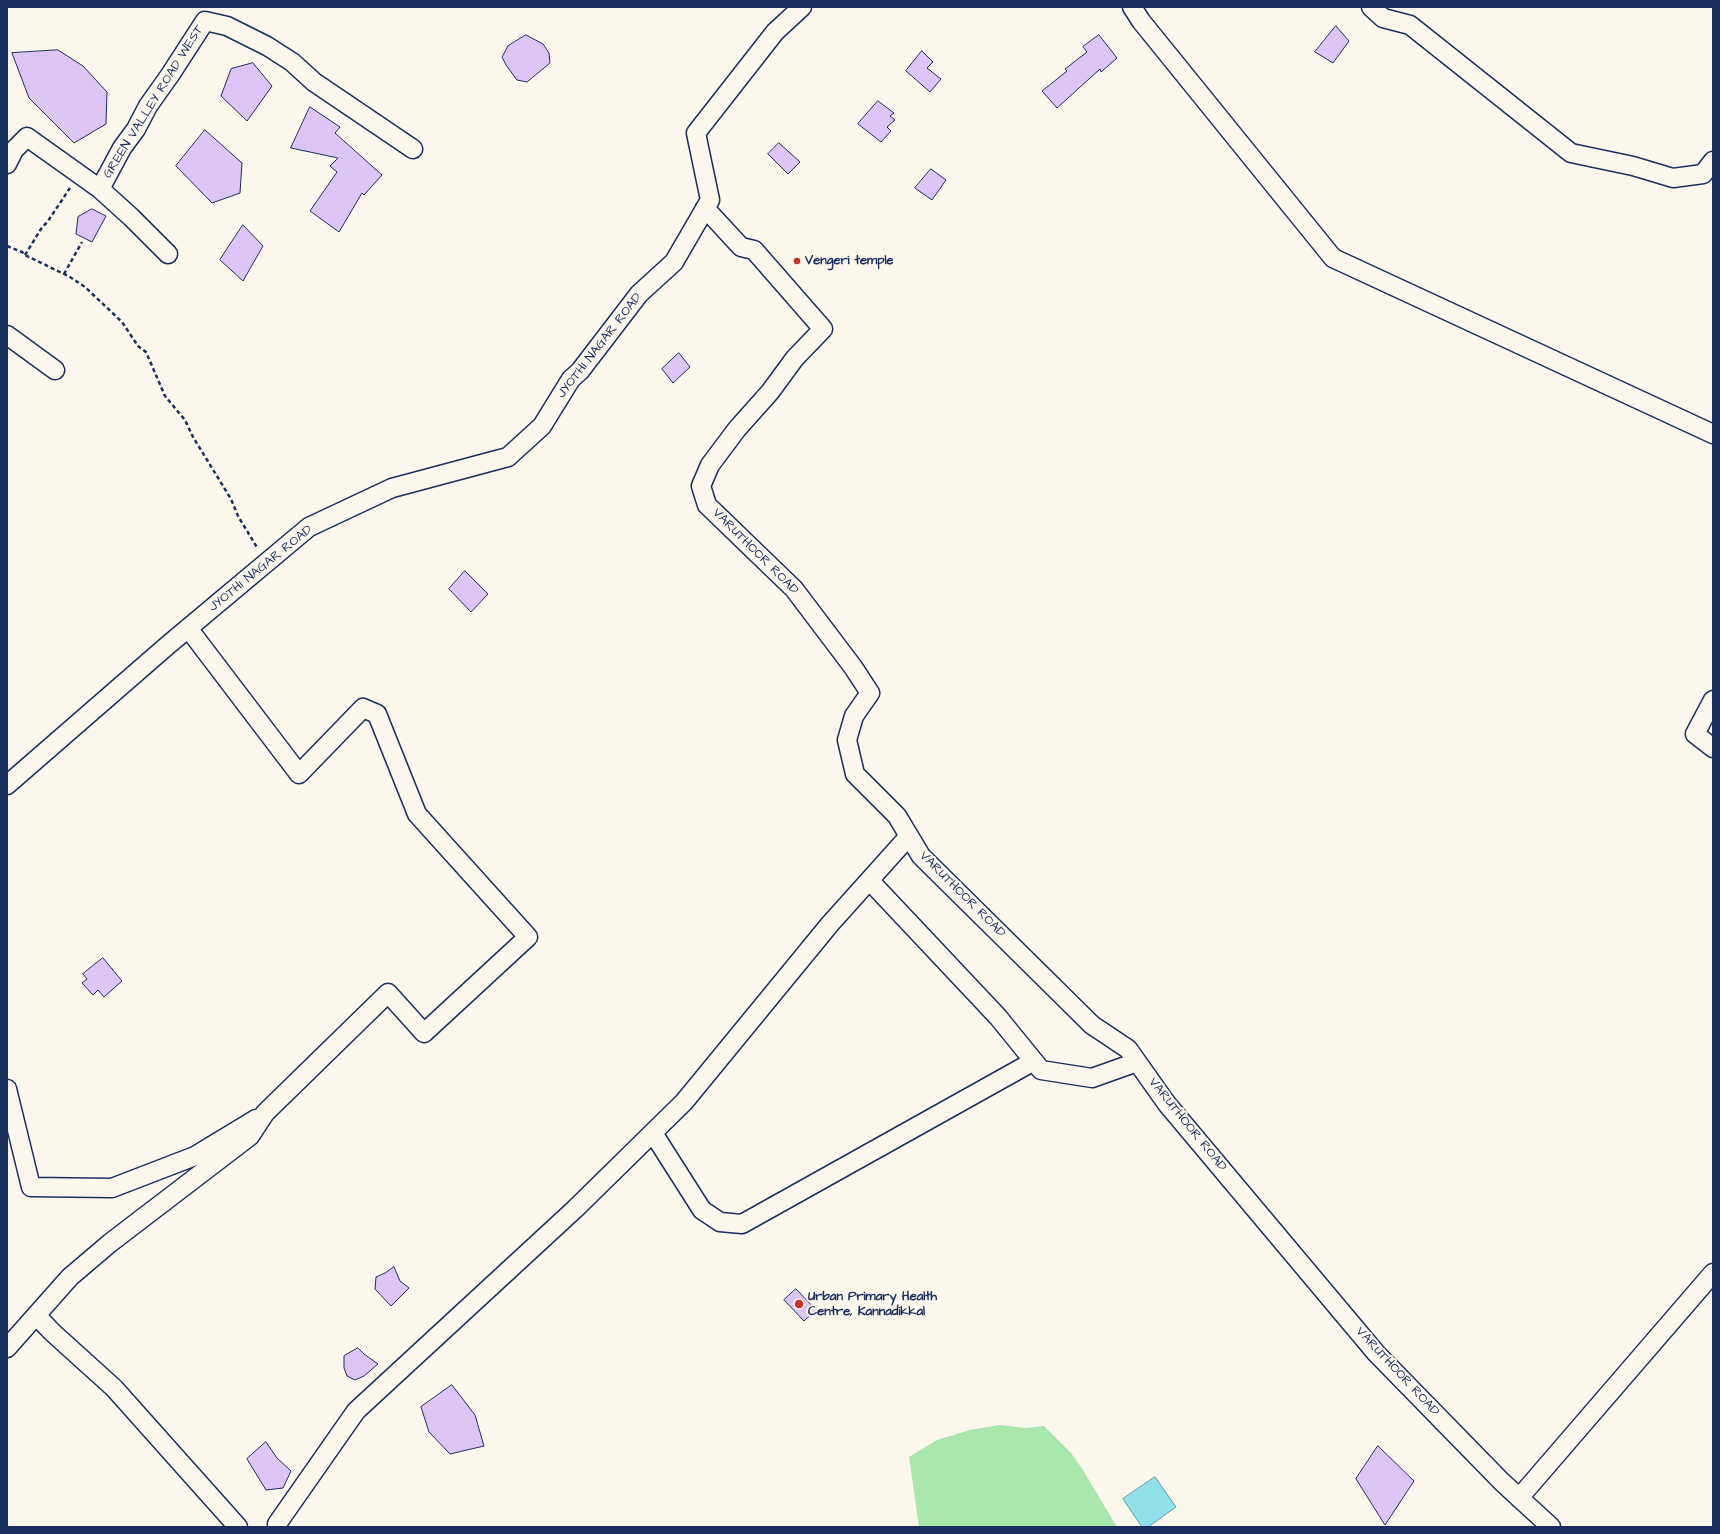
<!DOCTYPE html>
<html>
<head>
<meta charset="utf-8">
<style>
	body { margin:0 }
	#map { position:relative; width:1720px; height:1534px; overflow:hidden; background:#fbf7ec; font-family:"Architects Daughter",sans-serif }
	canvas { display:block }
	.frame { position:absolute; inset:0; border:8px solid #1b2f5e; pointer-events:none }
</style>
</head>
<body>
<div id="map">
<canvas width="1720" height="1534"></canvas>
<div class="frame"></div>
</div>
<script>
const g = document.querySelector('canvas').getContext('2d');
g.lineJoin = 'round';
function fillPath(path, color) { g.fillStyle = color; g.fill(path, 'evenodd'); }
function trace(path, color, width, dash) { g.strokeStyle = color; g.lineWidth = width; g.lineCap = dash ? 'butt' : 'round'; g.setLineDash(dash || []); g.stroke(path); }
function label(font, color, halo, rows, align = 'center') {
  g.font = font + ' "Architects Daughter",sans-serif'; g.lineWidth = 4; g.setLineDash([]); g.textBaseline = 'middle'; g.strokeStyle = halo; g.fillStyle = color; for (const [text, x, y, turn = 0] of rows) {
    g.save(); g.translate(x, y); g.rotate((+turn || 0) * Math.PI / 180); g.textAlign = isNaN(turn) ? turn : align; if (halo) g.strokeText(text, 0, 0); g.fillText(text, 0, 0); g.restore();
  }
}
fillPath(new Path2D(`
	M1000,1425L1025,1428L1044,1426L1071,1453L1083,1470L1117,1527H919L909,1457L937,1440L970,1430Z`), '#a9e6ac');
const water = new Path2D(`
	M1155,1477L1176,1507L1148,1527H1142L1123,1499Z`);
fillPath(water, '#8fe0e8');
trace(water, '#6199b1', 1);
const building = new Path2D(`
	M1336,26L1349,41L1333,63L1315,52Z
	M526,35L543,44L549,53L550,63L527,82L517,80L506,65L502,57L508,46Z
	M1099,35L1117,58L1101,72L1100,69L1057,108L1042,91L1067,71L1065,69L1087,52L1083,47Z
	M58,50L83,66L107,92L106,124L74,143L29,98L12,53Z
	M922,51L933,62L927,68L941,79L930,92L906,71Z
	M253,63L272,86L247,121L221,96L231,69Z
	M878,101L894,113L890,116L895,120L887,127L891,131L881,142L858,124Z
	M310,107L340,127L335,133L382,175L364,195L362,193L339,232L310,211L337,172L330,166L338,158L291,148Z
	M205,130L242,163L240,193L212,203L176,166Z
	M779,143L800,162L788,174L768,154Z
	M931,169L946,180L932,200L915,188Z
	M92,209L106,216L92,242L76,234L78,217Z
	M243,225L263,246L243,281L220,260Z
	M679,353L690,367L673,383L662,369Z
	M465,571L488,594L471,612L449,589Z
	M103,958L122,981L104,997L98,990L93,995L82,983L87,979L83,974Z
	M394,1267L400,1281L409,1288L391,1306L375,1289L376,1277L385,1273Z
	M796,1289L816,1310L804,1321L784,1300Z
	M358,1348L364,1354L378,1364L364,1376L355,1380L347,1376L344,1368V1356Z
	M452,1385L475,1415L484,1446L450,1454L429,1432L421,1407Z
	M266,1442L277,1458L291,1471L283,1488L266,1490L247,1459Z
	M1378,1446L1414,1481L1385,1525L1356,1479Z`);
fillPath(building, '#dcc5f5');
trace(building, '#1b2f5e', 1);
const minor = new Path2D(`
	M1132,7L1141,21L1333,258L1713,434
	M1371,7L1383,18L1410,25L1571,153L1633,166L1673,178L1703,174L1713,161
	M7,164L14,150L27,137L100,189L131,217L168,254
	M100,189L122,148L136,129L148,106L170,75L205,21L227,26L267,46L292,62L314,82L413,149
	M705,208L741,247L754,250L823,329L795,358L770,392L737,429L710,465L701,486L707,505L794,589L853,667L870,693L854,716L847,740L855,774L897,816L921,856L1092,1025L1128,1049L1167,1104L1376,1353L1502,1482L1551,1527
	M7,335L55,370
	M1713,700L1695,734L1713,748
	M7,785L168,645L309,527L392,488L508,457L542,426L571,379L580,371L639,294L674,262L710,200L696,133L775,32L802,7
	M870,881L998,1017L1041,1070L1092,1078L1137,1062
	M7,1089L31,1187L112,1188L195,1156L256,1119
	M653,1133L702,1210L720,1222L742,1224L1034,1061
	M36,1315L52,1332L114,1388L238,1527
	M7,1348L70,1277L110,1243L250,1136L265,1113L388,993L424,1033L528,937L417,814L377,714L363,708L299,774L188,628
	M1519,1498L1713,1273
	M277,1524L356,1411L575,1209L684,1102L830,924L909,836`);
trace(minor, '#1b2f5e', 21);
trace(new Path2D(`
	M7,246L22,252L25,255L70,277L85,287L122,322L138,346L146,352L165,396L185,420L193,437L231,499L238,516L258,549
	M25,255L41,229L48,221L70,188
	M64,274L82,242`), '#1b2f5e', 2.5, [4, 3]);
trace(minor, '#fbf7ec', 18);
for (const [x, y, r, color] of [
	[797,261,4,"#c8321e"],
	[799,1304,5,"#c8321e"]
]) { const dot = new Path2D(); dot.arc(x, y, r, 0, 2 * Math.PI); g.fillStyle = color; g.fill(dot); trace(dot, '#fbf7ec', 1.5); }
label('13px', '#1b2f5e', '#fbf7ec', [
	["GREEN VALLEY ROAD WEST",154,102,-58],
	["JYOTHI NAGAR ROAD",600,346,-52],
	["VARUTHOOR ROAD",755,552,45],
	["JYOTHI NAGAR ROAD",261,569,-39],
	["VARUTHOOR ROAD",962,895,45],
	["VARUTHOOR ROAD",1187,1125,51],
	["VARUTHOOR ROAD",1397,1372,47]
]);
label('bold 13px', '#1b2f5e', '#fbf7ec', [
	["Vengeri temple",805,261],
	["Urban Primary Health",808,1297],
	["Centre, Kannadikkal",808,1312]
], 'left');
</script>
</body>
</html>
